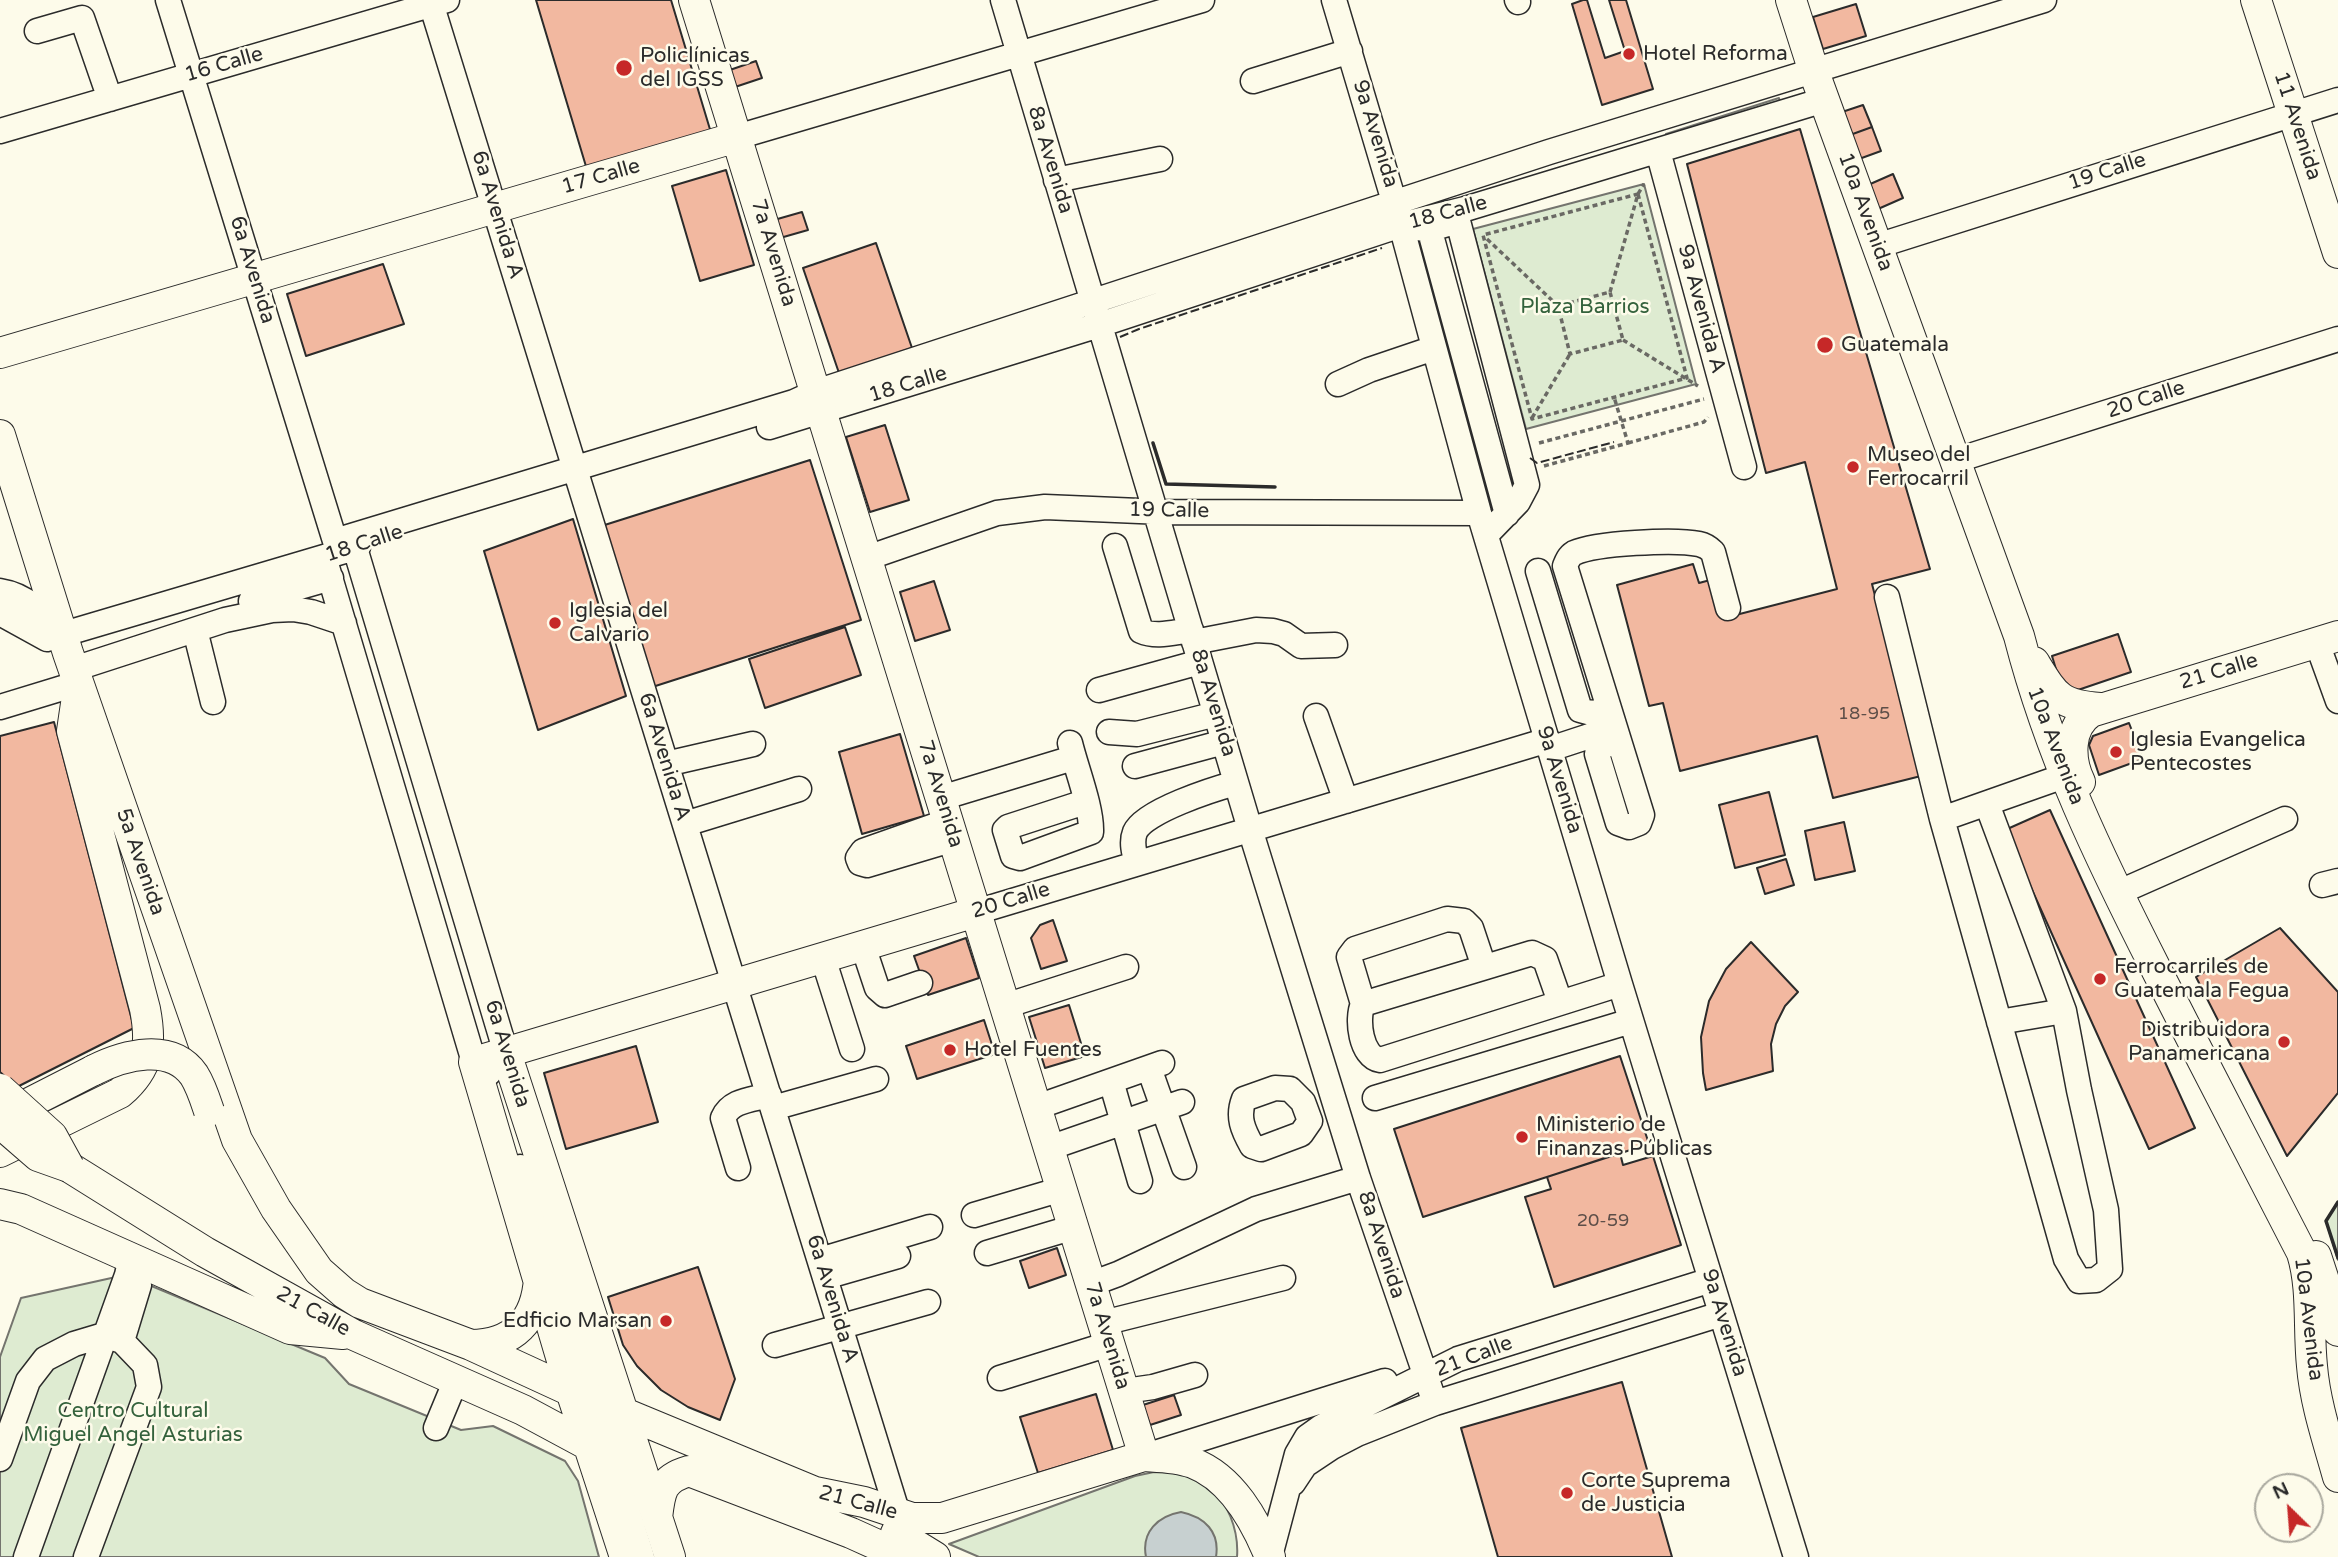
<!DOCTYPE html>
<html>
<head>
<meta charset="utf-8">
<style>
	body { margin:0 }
	#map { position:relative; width:2338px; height:1557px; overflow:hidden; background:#fdfbea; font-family:"Varela Round",sans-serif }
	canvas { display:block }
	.north { position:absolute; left:2254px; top:1473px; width:70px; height:70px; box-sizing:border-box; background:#fdfbea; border:2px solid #a9a89e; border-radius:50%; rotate:335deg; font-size:19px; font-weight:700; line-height:28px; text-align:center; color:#2b2b2b }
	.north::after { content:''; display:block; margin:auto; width:24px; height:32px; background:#c62828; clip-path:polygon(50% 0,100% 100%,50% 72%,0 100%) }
</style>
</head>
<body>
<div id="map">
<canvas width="2338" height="1557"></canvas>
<div class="north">N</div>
</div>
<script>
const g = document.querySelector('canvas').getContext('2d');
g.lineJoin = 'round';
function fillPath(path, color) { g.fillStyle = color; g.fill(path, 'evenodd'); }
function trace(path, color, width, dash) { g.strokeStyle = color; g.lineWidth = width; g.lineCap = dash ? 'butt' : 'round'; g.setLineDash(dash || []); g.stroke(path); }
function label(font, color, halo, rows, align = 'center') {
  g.font = font + ' "Varela Round",sans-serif'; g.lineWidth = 5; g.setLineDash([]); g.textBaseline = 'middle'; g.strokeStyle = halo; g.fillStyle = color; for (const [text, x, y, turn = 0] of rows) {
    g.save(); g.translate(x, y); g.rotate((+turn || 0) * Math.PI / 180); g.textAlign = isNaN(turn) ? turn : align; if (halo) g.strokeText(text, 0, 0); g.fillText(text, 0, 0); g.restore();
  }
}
const green = new Path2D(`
	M1779,98L1780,102L1668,138L1666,134Z
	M1644,184L1696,384L1526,429L1473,229Z
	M2338,1202V1260L2326,1221Z
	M125,1275L325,1358L349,1384L461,1430L493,1426L565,1461L578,1481L599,1557H0V1357L21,1298Z
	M1154,1472C1171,1472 1192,1473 1206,1484C1228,1500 1239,1531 1237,1557H979L949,1544L1135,1476Z`);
fillPath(green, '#deebd1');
trace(green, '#74746e', 2);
const water = new Path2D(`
	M1181,1512C1205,1517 1220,1532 1216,1557H1146C1141,1532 1158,1516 1181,1512Z`);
fillPath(water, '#c7d0d0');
trace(water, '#74746e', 2);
const building = new Path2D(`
	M536,0H671L712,136L588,173Z
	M1583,0H1587L1605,58L1625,51L1609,0H1626L1653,89L1602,105L1572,4Z
	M1856,4L1866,36L1823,49L1813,17Z
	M756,61L762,78L729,89L724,72Z
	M1863,105L1872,127L1850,135L1842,112Z
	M1872,127L1881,151L1859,159L1850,135Z
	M1800,129L1930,569L1872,584L1921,776L1833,798L1817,736L1680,771L1663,703L1649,706L1617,585L1693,564L1699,583L1714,579L1724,618L1837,589L1805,462L1766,473L1687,164Z
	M726,170L754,265L700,281L672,186Z
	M1893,174L1903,198L1878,209L1868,185Z
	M802,212L808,230L780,238L774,220Z
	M876,243L912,348L839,373L803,268Z
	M383,264L404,324L306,356L287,294Z
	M885,425L909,500L870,512L846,437Z
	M810,460L861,620L643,690L592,529Z
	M573,519L626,696L538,730L484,551Z
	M934,581L950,630L915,641L900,592Z
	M845,627L861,675L765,708L749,659Z
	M2118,634L2131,672L2075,691L2059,679L2052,656Z
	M54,722L134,1028L17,1087L0,1072V736Z
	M2129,723L2143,759L2099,775L2089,745L2093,736Z
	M900,734L924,816L862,834L839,752Z
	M1769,792L1785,855L1735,868L1719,805Z
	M2050,810L2195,1128L2149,1149L2005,830Z
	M1844,822L1855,871L1815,880L1805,831Z
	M1786,859L1794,885L1765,894L1757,868Z
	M1053,920L1067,961L1041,969L1031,938L1040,925Z
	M2280,928L2338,992V1093L2287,1156L2196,977Z
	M966,938L979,978L928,995L914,956Z
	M1751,942L1798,992L1785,1006L1776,1024L1771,1044L1773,1071L1706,1090L1703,1073L1701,1037L1709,1001L1726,969Z
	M1069,1005L1085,1056L1045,1068L1029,1017Z
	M984,1020L995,1054L917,1079L906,1046Z
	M636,1046L658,1122L566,1149L544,1073Z
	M1620,1056L1649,1144L1423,1217L1394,1129Z
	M1620,1153L1623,1165L1653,1156L1681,1245L1554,1287L1525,1197L1551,1189L1547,1177Z
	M1057,1248L1066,1275L1029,1288L1020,1261Z
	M698,1267L735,1379L720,1420L688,1407L661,1390L637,1366L623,1345L608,1297Z
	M1622,1382L1672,1557H1498L1461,1428Z
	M1096,1394L1113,1450L1038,1473L1020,1417Z
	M1174,1395L1181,1415L1150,1425L1143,1405Z`);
fillPath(building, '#f2b8a0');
trace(building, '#2b2b2b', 2);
const minor = new Path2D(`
	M168,0L335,541L794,402L816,392L1549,152L2044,0
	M430,0L898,1514
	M1003,0L1250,829L1358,1178L1435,1403
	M1334,0L1401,225L1479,513L1620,984L1796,1557
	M1517,0L1518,2
	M37,31L82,18L110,99
	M1253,81L1350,51
	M0,131L447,0
	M737,137L1202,0
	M1658,151L1744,467
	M1056,180L1160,159
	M1412,227L1429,230L1431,235L1507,514
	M1434,228L1458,221L1527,485L1518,502L1486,535
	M1877,246L2338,100
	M1338,384L1369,370L1434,348
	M769,427L1099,325L1401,225L1465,209L1824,100
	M1954,461L2338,339
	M1115,546L1141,631C1157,638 1174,632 1191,630
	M355,548L506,1053
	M324,557L474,1062L489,1073
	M867,558L997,513L1045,507L1163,512L1479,513
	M1538,571L1580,710L1591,713L1608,710
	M0,591C26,595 43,613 60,632
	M1887,597L1942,819L2066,1259L2079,1281L2096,1280L2110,1269L2106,1210L2079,1090L2064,1011L1987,804
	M251,601L331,578
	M0,613L47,639L358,547
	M195,630L213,702
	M1194,642L1256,630L1273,631L1284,634L1301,646L1335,645
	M2317,643L2338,701
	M74,669L225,620L272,610L293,609L311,612L344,623
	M1099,690L1200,662
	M0,707L79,683
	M1316,716L1346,801
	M1109,732L1137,734L1216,714
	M1618,741L1603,746L1597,754L1618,823L1629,827L1639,823L1642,815L1565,566C1567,561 1569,556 1574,553C1596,543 1675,539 1699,544C1704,545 1709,548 1713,552L1728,608
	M1070,743C1076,768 1092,808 1091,832L1020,858L1013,856L1005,830L1008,827L1085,802
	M1550,749L1614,728
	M666,764L753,744
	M1135,766L1224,742
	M941,798L1073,758
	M1942,819L2064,776
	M948,821L863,851L858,858L860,863L867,865L954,839
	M685,824L799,789
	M1137,863C1134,853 1131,842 1135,832C1144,811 1214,789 1236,783
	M2322,885L2338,881
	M2131,887L2285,819
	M976,912L1548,740
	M863,946L877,988L885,995L920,983
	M823,958L852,1049
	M1560,1002L1545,959L1532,953L1363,1004C1356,1019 1361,1057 1380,1060L1620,984
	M1363,1004L1349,957L1355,949L1447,919L1464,921L1471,928L1484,967
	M1005,1006L1126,967
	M1999,1022L2064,1011
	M1149,1068L1184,1167
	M1111,1081L1140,1181
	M1275,1088L1290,1089L1303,1102L1310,1121L1301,1134L1261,1149L1252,1146C1243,1130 1237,1117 1244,1099Z
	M1375,1098L1631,1021
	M1037,1107L1162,1063
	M773,1108L876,1079
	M1049,1148L1182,1102
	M520,1167L642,1557
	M738,1168L723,1118C731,1100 751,1100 769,1095
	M974,1215L1062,1189
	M987,1253L1074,1227
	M820,1260L930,1227
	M825,1277L898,1256
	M1091,1284L1118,1274L1256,1209L1358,1178
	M1103,1323L1283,1278
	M122,1341L139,1285
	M775,1345L928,1302
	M1000,1378L1109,1344
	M1125,1391L1153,1387L1195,1375
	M436,1428L456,1380
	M1149,1455L1385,1381
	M0,1459L28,1381L45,1359L74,1344L104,1335L122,1341L145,1365L149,1387L86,1557
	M1293,1483L1305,1465L1332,1447L1357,1434L1435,1403L1721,1314
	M1270,1556L1297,1454L1307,1437L1321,1427L1458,1359L1711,1280
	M26,1557L127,1275L131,1257`);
const major = new Path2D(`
	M694,0L1144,1456
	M1791,0L1814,72L2019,636C2050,756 2100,859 2156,969C2204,1064 2253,1158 2302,1253C2313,1289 2308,1328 2312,1366C2315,1403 2328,1441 2338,1477
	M2256,0L2338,253
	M0,353L737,137
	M0,435L68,653L237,1140L276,1209L319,1271L344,1293L360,1303L471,1345L571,1391L815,1492L864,1502L912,1518H942L1144,1456C1160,1457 1177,1457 1193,1463C1232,1478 1255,1520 1270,1557
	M2034,662C2055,696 2059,705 2100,708
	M2080,782C2069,759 2068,727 2091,712L2338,636
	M506,1053L670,1557
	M0,1118L94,1070
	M0,1152L120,1093C149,1068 152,1045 145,1009L72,731L78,690
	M69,1167L205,1252L354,1335L523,1410L642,1474
	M0,1204L21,1209L290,1329L343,1334
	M2316,1256L2335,1314L2338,1331
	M471,1345C514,1344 536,1321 539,1279
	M657,1518C660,1492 661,1479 689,1471L851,1533L893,1552L909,1557
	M896,1533L935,1557
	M625,1557L571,1391L474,1062L976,912`);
trace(minor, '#2b2b2b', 27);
trace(major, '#2b2b2b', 32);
trace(new Path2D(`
	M1638,194L1687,378L1532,419L1483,235Z
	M1487,239L1558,306L1570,354L1623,340L1610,292L1558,306
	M1610,292L1638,194L1644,184
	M1623,340L1698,386
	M1532,418L1570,354
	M1539,443L1704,399
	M1628,443L1704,422L1708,417
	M1544,466L1628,443L1614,397`), '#6a6964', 3.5, [5, 3.5]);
trace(minor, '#fdfbea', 24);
trace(major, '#fdfbea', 30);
const majorBridge = new Path2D(`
	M94,1070C124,1055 171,1042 194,1075C201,1086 205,1099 209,1111
	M0,1089L52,1136L69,1167
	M0,1123L38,1156L69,1167`);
trace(majorBridge, '#2b2b2b', 32, []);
trace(majorBridge, '#fdfbea', 30);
trace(new Path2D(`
	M1120,337L1139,329L1382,248
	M1530,458L1537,463L1614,442`), '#2b2b2b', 2, [9, 3.5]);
trace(new Path2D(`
	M1153,443L1166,484L1275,487
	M2338,1202L2326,1221L2338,1258`), '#2b2b2b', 3.5);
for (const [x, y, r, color] of [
	[1629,54,7,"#c62828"],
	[624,68,9,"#c62828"],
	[1825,345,9,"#c62828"],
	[1853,467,7,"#c62828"],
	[555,623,7,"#c62828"],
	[2116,752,7,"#c62828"],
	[2100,979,7,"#c62828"],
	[2284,1042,7,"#c62828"],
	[950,1050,7,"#c62828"],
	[1522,1137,7,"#c62828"],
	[666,1321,7,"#c62828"],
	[1567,1493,7,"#c62828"]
]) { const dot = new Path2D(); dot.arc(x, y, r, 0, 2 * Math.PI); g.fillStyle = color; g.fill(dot); trace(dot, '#fdfbea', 2.5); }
label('18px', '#5d4e48', null, [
	["18-95",1864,714],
	["20-59",1603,1221]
]);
label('21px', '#2b2b2b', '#fdfbea', [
	["Hotel Reforma",1643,54],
	["Policlínicas",640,56],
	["del IGSS",640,80],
	["Guatemala",1841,345],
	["Museo del",1867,455],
	["Ferrocarril",1867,479],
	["Iglesia del",569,611],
	["Calvario",569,635],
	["Iglesia Evangelica",2130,740],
	["Pentecostes",2130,764],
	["Ferrocarriles de",2114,967],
	["Guatemala Fegua",2114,991],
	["Distribuidora",2270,1030,"right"],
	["Panamericana",2270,1054,"right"],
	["Hotel Fuentes",964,1050],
	["Ministerio de",1536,1125],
	["Finanzas Públicas",1536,1149],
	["Edficio Marsan",652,1321,"right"],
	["Corte Suprema",1581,1481],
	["de Justicia",1581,1505]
], 'left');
label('21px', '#2b2b2b', '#fdfbea', [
	["16 Calle",224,65,-16],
	["11 Avenida",2297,126,72],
	["9a Avenida",1375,134,73],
	["8a Avenida",1050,160,73],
	["19 Calle",2107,172,-18],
	["17 Calle",601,177,-16],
	["10a Avenida",1865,212,70],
	["18 Calle",1448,213,-15],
	["6a Avenida A",497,215,73],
	["7a Avenida",773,253,73],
	["6a Avenida",252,270,73],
	["9a Avenida A",1701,309,75],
	["18 Calle",908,385,-17],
	["20 Calle",2146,400,-18],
	["19 Calle",1169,511,1],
	["18 Calle",364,544,-18],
	["21 Calle",2219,672,-17],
	["8a Avenida",1213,703,73],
	["10a Avenida",2055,746,69],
	["6a Avenida A",664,757,73],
	["9a Avenida",1559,780,73],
	["7a Avenida",940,794,73],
	["5a Avenida",140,862,71],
	["20 Calle",1011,901,-17],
	["6a Avenida",507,1054,73],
	["8a Avenida",1381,1245,72],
	["6a Avenida A",832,1299,73],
	["21 Calle",313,1312,29],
	["10a Avenida",2308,1319,83],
	["9a Avenida",1724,1323,73],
	["7a Avenida",1107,1336,73],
	["21 Calle",1474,1357,-21],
	["21 Calle",858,1503,15]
]);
label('21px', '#34623c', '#fdfbea', [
	["Plaza Barrios",1585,307],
	["Centro Cultural",133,1411],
	["Miguel Angel Asturias",133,1435]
]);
</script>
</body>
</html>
